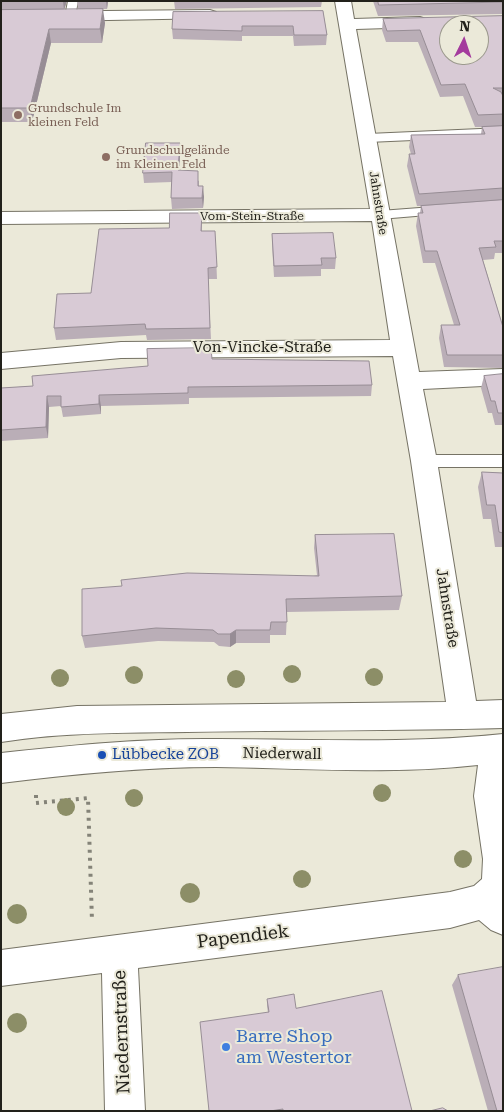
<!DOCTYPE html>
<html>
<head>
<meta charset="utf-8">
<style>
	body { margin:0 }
	#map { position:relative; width:504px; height:1112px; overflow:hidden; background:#ebe9d9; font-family:"Roboto Serif",serif }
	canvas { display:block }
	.frame { position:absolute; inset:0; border:2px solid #22211b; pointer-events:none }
	.north { position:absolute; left:439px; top:15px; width:50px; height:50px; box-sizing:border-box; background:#ebe9d9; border:1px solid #9b998d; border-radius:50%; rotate:4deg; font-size:14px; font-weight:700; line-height:20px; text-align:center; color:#22211b }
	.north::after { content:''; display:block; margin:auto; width:18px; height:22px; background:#a43b9d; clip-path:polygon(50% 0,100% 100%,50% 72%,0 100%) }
</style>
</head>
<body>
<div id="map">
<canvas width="504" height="1112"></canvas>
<div class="frame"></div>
<div class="north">N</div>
</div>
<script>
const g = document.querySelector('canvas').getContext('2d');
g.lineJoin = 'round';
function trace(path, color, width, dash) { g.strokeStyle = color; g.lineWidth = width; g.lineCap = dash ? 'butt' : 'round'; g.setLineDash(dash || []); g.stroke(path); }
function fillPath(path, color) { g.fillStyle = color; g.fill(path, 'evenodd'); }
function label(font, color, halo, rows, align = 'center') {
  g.font = font + ' "Roboto Serif",serif'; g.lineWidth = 4; g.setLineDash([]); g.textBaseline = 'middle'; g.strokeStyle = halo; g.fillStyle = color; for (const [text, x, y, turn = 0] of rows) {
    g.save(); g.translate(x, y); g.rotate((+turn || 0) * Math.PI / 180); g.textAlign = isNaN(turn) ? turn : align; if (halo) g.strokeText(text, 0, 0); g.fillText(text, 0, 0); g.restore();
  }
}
const service = new Path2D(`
	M68,1H78L75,17L70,20L65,17Z
	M503,128V136L368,142L362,138L368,134Z
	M446,206L451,207L453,210L451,213L380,219L373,215L380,211Z
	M424,455H503V467H424L418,465L415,461L418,457Z`);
const minor = new Path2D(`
	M335,1H351L354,19L420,17L426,19L428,22L426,25L420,27L356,29L419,372L503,369V385L423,389L437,461L476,701L503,700V728C398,731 292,730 187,732C125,733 63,732 1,742V714L77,706L446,702L411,461L393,356L121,358L1,369V353L121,342L390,340L372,221L1,224V212L370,209Z
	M210,10L216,12L218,15L216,18L1,22V12Z
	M503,734V935L491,930L479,920L450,928L138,968L145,1111H105L102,973L1,986V950L450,892L474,886L482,879L483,859L474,796L478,765C391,775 303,768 216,767C144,767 73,774 1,783V753C73,745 145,738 218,739C313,739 408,744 503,734Z`);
trace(service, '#767365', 2);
trace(minor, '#767365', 2);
trace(new Path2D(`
	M36,795V803L88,798L92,921`), '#848378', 4, [3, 5]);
fillPath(service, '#fff');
fillPath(minor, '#fff');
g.fillStyle = '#8c8e67';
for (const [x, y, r] of [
	[292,674,9],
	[134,675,9],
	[374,677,9],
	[60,678,9],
	[236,679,9],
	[382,793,9],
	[134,798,9],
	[66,807,9],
	[463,859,9],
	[302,879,9],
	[190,893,10],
	[17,914,10],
	[17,1023,10]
]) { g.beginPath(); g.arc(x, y, r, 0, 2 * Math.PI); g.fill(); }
fillPath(new Path2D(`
	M1,1H67L64,10L105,23L102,43H51L32,122H1Z
	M77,1H108L107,9H78Z
	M174,1H322L321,7L175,9Z
	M373,1H503V14L378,16Z
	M323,11L327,35L326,45L294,46L293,36H242V41L173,39L172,29Z
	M503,16V253H495L494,259L483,260L503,327V368L444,367L439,338L441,325H454L435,263H423L416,226L418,213H420L421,206H417L407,166L409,154H411L409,147L411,135L481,134L482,127H475L463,96L440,97L418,42H386L382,30L383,19Z
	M180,143V153L179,170L199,181V186L204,197L203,208L172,209L171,198L172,182L144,183L143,173Z
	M202,213V231H215L217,279H208L211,339L147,340L146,335L56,340L54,328L91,293L169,228Z
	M272,234L336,258L335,269H321V276L274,277L272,245Z
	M212,359L372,385L371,396L189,398V404L101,406V414L63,417L61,406L49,407L48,438L1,441V388L33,386L148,366Z
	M503,374V425H495L492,413H488L481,388L484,376Z
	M482,472L503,473V551L502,547H495L491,519H483L478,487Z
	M315,535L402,596L399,610L287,612L286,635H270V643H236L230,647L219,646L214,642L158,641L85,648L82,636L317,575L314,548Z
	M458,975L503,1111H488L452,985Z
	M267,999L296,1008L412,1111H209L268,1013L267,1006Z`), '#baaeb7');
fillPath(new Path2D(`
	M63,1H67L64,10Z
	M106,1H108L107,9Z
	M103,9L105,23L102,43L100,29Z
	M49,29L51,43L32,122L30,108Z
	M180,143V153L179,180L178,170Z
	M203,186L204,197L203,208L202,198Z
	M99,395L101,406V414L99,404Z
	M47,396L49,407L48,438L46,427Z
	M236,630V643L230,647V634Z`), '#978d95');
const building = new Path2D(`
	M378,1H503V2L379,5Z
	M103,9L100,29H49L30,108H1V10Z
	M323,11L327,35H294L293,26H242V31L172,29L173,12Z
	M503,16V88H493L501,92L503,96V114L478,115L465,84L441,85L420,30L387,31L383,19ZM449,25H479V55H449Z
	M503,126V188L419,194L409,154H415L411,135L485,134L482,127Z
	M146,143H180L178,170L198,171V186H203L202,198H171L172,172L143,173Z
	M503,200V241H494L496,247L479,248L503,327V355H447L441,325H460L437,251H425L418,213H423L421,206Z
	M170,213H202L201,231H215L217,267L208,268L210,328L146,329L145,324L54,328L57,294L91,293L99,229L169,228Z
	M333,233L336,258H321L322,265L274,266L272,234Z
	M211,348L212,359L369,361L372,385L188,387V393L99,395V404L61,407V396H47L46,427L1,430V388L33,386L32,376L148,366L147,349Z
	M503,374V413H498L495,401H491L484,376Z
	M482,472L503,473V533L499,532L495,505H487Z
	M394,534L402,596L286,599L287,622H271L270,630H236L230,634H218L213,630L156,628L82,636V589L122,586L121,580L187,573L319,576L315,535Z
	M503,967V1111H497L458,975Z
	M382,991L412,1111H283V1109L270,1111H209L200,1022L269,1012L267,999L294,994L296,1008Z
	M443,1108L448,1111H430Z`);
fillPath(building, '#d8cad5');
trace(building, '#978d95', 1);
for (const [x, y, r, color] of [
	[18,115,5,"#8d6e63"],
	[106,157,5,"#8d6e63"],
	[102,755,5,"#1a4fb4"],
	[226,1047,5,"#3f7fe0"]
]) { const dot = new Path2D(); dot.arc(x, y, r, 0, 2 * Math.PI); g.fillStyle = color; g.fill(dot); trace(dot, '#ebe9d9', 2); }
label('12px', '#785e54', '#ebe9d9', [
	["Grundschule Im",28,108],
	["kleinen Feld",28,122],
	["Grundschulgelände",116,150],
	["im Kleinen Feld",116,164]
], 'left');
label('12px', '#22211b', '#ebe9d9', [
	["Jahnstraße",378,203,81],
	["Vom-Stein-Straße",252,216]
]);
label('15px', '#22211b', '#ebe9d9', [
	["Von-Vincke-Straße",262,348],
	["Jahnstraße",447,608,81],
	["Niederwall",282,754,1]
]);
label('15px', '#164399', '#ebe9d9', [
	["Lübbecke ZOB",112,755]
], 'left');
label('18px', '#22211b', '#ebe9d9', [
	["Papendiek",243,937,-7],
	["Niedernstraße",122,1032,-92]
]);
label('18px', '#366cbe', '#ebe9d9', [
	["Barre Shop",236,1037],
	["am Westertor",236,1058]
], 'left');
</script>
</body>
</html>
